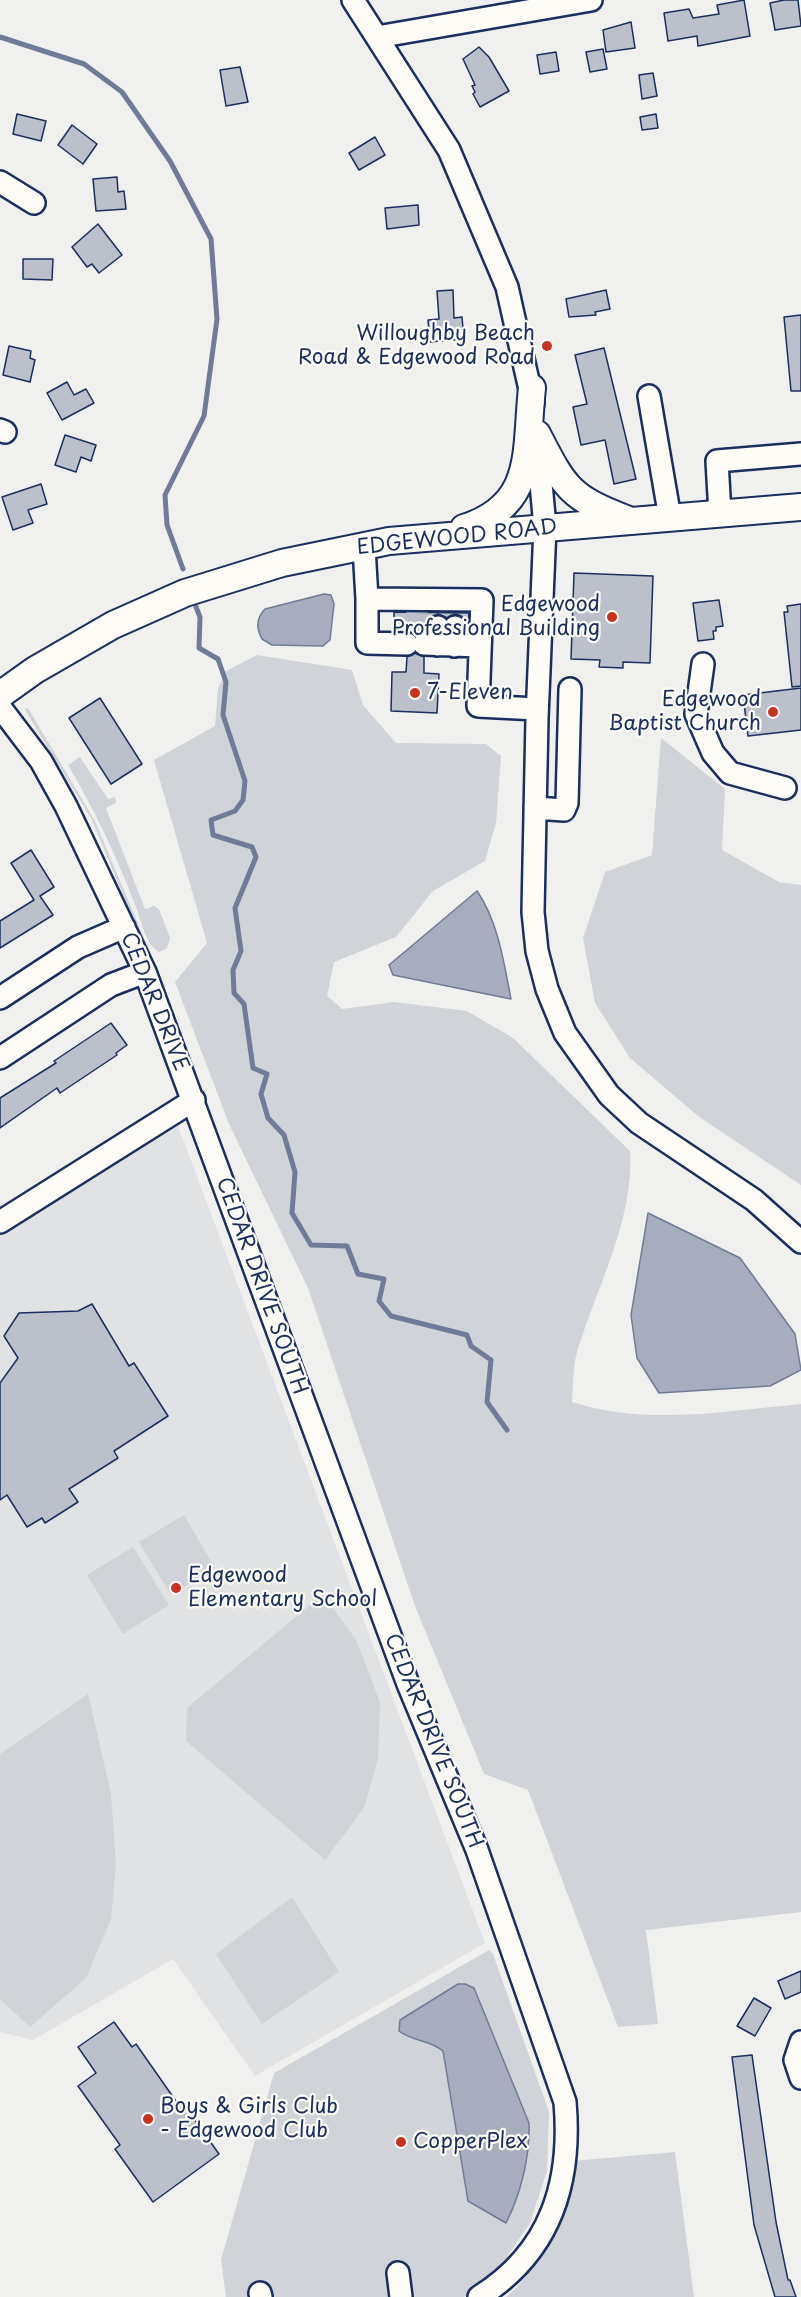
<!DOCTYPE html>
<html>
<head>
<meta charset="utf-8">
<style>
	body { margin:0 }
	canvas { display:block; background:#f0f0ee }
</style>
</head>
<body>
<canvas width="801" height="2297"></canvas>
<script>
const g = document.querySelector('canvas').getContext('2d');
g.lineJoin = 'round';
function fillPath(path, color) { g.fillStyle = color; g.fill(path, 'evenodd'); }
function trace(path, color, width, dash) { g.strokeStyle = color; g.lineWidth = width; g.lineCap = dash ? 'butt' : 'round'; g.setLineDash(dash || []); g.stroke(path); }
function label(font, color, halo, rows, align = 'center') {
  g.font = font + ' "Playpen Sans",sans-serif'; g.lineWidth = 4.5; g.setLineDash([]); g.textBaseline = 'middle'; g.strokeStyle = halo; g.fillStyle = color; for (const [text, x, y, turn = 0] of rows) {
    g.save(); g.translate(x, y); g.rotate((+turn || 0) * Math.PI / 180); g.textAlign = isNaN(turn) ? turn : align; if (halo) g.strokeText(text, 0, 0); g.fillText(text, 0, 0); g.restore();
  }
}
fillPath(new Path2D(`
	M178,1126L485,1943L255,2076L173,1959L33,2040L0,2032V1233Z`), '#e0e2e3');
fillPath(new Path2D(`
	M257,655L352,670L363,705L396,743L486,744L501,756L496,823L485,861L433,891L396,937L334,962L327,996L342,1009L394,1002L467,1011L513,1038L630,1151C634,1221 597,1286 577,1352C573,1367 573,1386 572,1402C647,1426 724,1411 801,1404V1912L646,1930L658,2024L618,2027L528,1790L484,1774L415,1606L308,1288L229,1124L175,982L207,943L154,760L215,726L218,689L226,671Z
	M28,708L95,821L149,950L142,941L92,820L28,715L25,709Z
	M661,738L725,789L722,850L779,882L801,885V1185L698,1116L630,1058L595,1003L583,938L605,872L652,855Z
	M80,757L108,799L115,797L116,803L106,808L145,909L154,906L159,909L170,938L167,948L159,952C146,945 141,921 136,907C117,857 95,811 68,765Z
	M184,1515L215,1568L171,1595L139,1542Z
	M133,1547L169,1605L123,1634L87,1575Z
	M323,1594L356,1640L380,1702L378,1759L364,1808L325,1860L186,1741L187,1708Z
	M88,1694L111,1794L116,1865L111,1919L86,1978L30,2027L0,1999V1754Z
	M292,1897L339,1972L262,2024L216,1954Z
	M489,1950L493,1954L549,2112L547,2171L530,2223L498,2270L464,2297H226L221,2260L274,2073Z
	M675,2152L694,2297H506C547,2263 561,2210 573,2161Z`), '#d0d3d8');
const water = new Path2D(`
	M324,594L331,595L334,604L330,640L323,646L272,645L262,639C256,628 256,618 265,609Z
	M477,891C498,921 504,963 511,999L393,975L389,965Z
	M648,1213L740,1258L795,1334L801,1370L770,1386L659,1393L637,1358L631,1315Z
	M458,1984H465L474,1988L529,2123C530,2157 521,2193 506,2223L468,2201L443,2051C429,2039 413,2042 399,2031L400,2020Z`);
fillPath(water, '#a7adbd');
trace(water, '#6f7b97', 1.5);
trace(new Path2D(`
	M0,37L84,64L122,92L170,161L211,239L217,319L204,416L165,495L167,525L183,569
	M196,607L200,617L199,648L218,659L226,682L223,715L245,781L243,800L235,811L211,820L213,835L252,847L256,857L235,908L241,951L233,970L234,993L244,1004L253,1068L267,1074L261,1094L268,1118L284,1135L295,1172L292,1213L311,1245L347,1246L358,1274L384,1279L379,1301L391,1316L467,1335L471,1346L491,1360L487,1402L507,1430`), '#6f7b97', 5);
const building = new Path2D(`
	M744,0L750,36L698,46L697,36L668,41L664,13L689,9L693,18L719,14L717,5Z
	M784,0H798L801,26L775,30L770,3Z
	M631,22L635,48L606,52L603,30Z
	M479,47L489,57L509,91L480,107L473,94L475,92L472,86L475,85L463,59Z
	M603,49L607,69L590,72L586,52Z
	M556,52L559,71L540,74L537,55Z
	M240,67L248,102L226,106L220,70Z
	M653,73L657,96L642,99L639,75Z
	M17,114L46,121L41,141L13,134Z
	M656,114L658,128L642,130L640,117Z
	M72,125L97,144L83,164L58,145Z
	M375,137L385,155L359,170L349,153Z
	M117,177L118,192L124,191L126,209L96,211L93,179Z
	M418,205L419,225L387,229L385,208Z
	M98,224L122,255L99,273L92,264L87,267L72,247Z
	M23,259H53L52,280L23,279Z
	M453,290L454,318L462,317L464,339L430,342L428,320L439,319L437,291Z
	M606,290L610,309L595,312L596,315L569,317L566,299Z
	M801,315V391H791L784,317Z
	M9,346L31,351L30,358L35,360L30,382L3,375Z
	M604,348L636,479L614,484L605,440L581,445L573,407L587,404L575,355Z
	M67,382L74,395L86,389L94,403L62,420L47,393Z
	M65,435L96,445L91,461L81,457L76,472L55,465Z
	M41,484L47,504L28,510L33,523L13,530L2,497Z
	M574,573L653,576L650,663L623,662V668L599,667L600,660L571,659Z
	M719,600L723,626L716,627V631H713L714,639L698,641L693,603Z
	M801,604V686L792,687L784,612H788L787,606Z
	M394,612L469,613L468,628L461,616L455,614L447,618L438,614L428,620L425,631L416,635L408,631V628L394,627Z
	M415,653L424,657V673L439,674L437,713L391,711L392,672H406L407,657Z
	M801,688V730L748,736L743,695Z
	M100,698L142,764L111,784L69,718Z
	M31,850L54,887L40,896L53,915L0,948V921L34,900L11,863Z
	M111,1023L127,1045L116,1053L117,1055L60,1093L57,1088L0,1128V1098L56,1063L54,1061Z
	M92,1304L129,1366L134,1363L168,1416L114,1451L118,1458L69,1489L78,1502L45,1523L42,1518L27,1527L7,1495L0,1500V1383L18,1358L4,1336L19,1313L78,1311Z
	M801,1971V1992L785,1999L778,1981Z
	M754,1998L771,2008L755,2036L737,2026Z
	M114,2022L132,2047L136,2044L178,2104L182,2102L219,2154L153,2202L115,2149L120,2145L78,2086L96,2073L78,2047Z
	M752,2055L776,2222L788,2280H790L796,2297H775L754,2225L732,2057Z`);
fillPath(building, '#bbc0ca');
trace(building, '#1b2f5e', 1.5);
trace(new Path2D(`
	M417,644V609`), '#c5c9d1', 21, [21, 10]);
const minor = new Path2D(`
	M353,0L449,150L507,287L533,403
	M377,37L591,0
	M0,182L34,203
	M649,396L670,518
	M0,430L5,432
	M537,440L545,527L537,718L533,912L537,951L547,989L565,1033L609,1095L639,1123L754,1200L801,1242
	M720,514L717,461L801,454
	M364,547L367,599L482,600L478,706L537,709
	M367,599V643L407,644
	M424,644L480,646
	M437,645L438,627
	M454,646L455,627
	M703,664L696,714L713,753L730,773L785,788
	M0,707L41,761L66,806L145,972L408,1684L477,1850L565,2102C572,2183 551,2252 479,2297
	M535,808L564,810L567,803L570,689
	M0,998L78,947L124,927
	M0,1058L111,985L145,972
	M0,1222L194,1100
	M801,2042L795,2060L801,2078
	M398,2273L401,2297
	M260,2293L261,2297`);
const major = new Path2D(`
	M537,434C565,488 569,497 626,519
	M464,528C536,505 525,452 532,388
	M0,695L35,670L113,625L185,593L282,563L389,541L801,507`);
trace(minor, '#1b2f5e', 26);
trace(major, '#1b2f5e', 30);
trace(minor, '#fdfcf7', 21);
trace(major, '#fdfcf7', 26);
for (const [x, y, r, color] of [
	[547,346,6,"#c8321e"],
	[612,617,6,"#c8321e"],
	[415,693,6,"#c8321e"],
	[773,712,6,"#c8321e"],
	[176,1588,6,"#c8321e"],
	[148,2119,6,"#c8321e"],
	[401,2142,6,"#c8321e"]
]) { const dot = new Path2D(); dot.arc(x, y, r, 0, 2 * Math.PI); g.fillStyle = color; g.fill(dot); trace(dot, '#fdfcf7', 2); }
label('21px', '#1b2f5e', '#fdfcf7', [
	["Willoughby Beach",535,334,"right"],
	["Road & Edgewood Road",535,358,"right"],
	["Edgewood",600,605,"right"],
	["Professional Building",600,629,"right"],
	["7-Eleven",427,693],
	["Edgewood",761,700,"right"],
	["Baptist Church",761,724,"right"],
	["Edgewood",188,1576],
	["Elementary School",188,1600],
	["Boys & Girls Club",160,2107],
	["- Edgewood Club",160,2131],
	["CopperPlex",413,2142]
], 'left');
label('21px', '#1b2f5e', '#fdfcf7', [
	["EDGEWOOD ROAD",457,538,-6],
	["CEDAR DRIVE",154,1002,68],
	["CEDAR DRIVE SOUTH",261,1286,70],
	["CEDAR DRIVE SOUTH",433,1741,68]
]);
</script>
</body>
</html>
